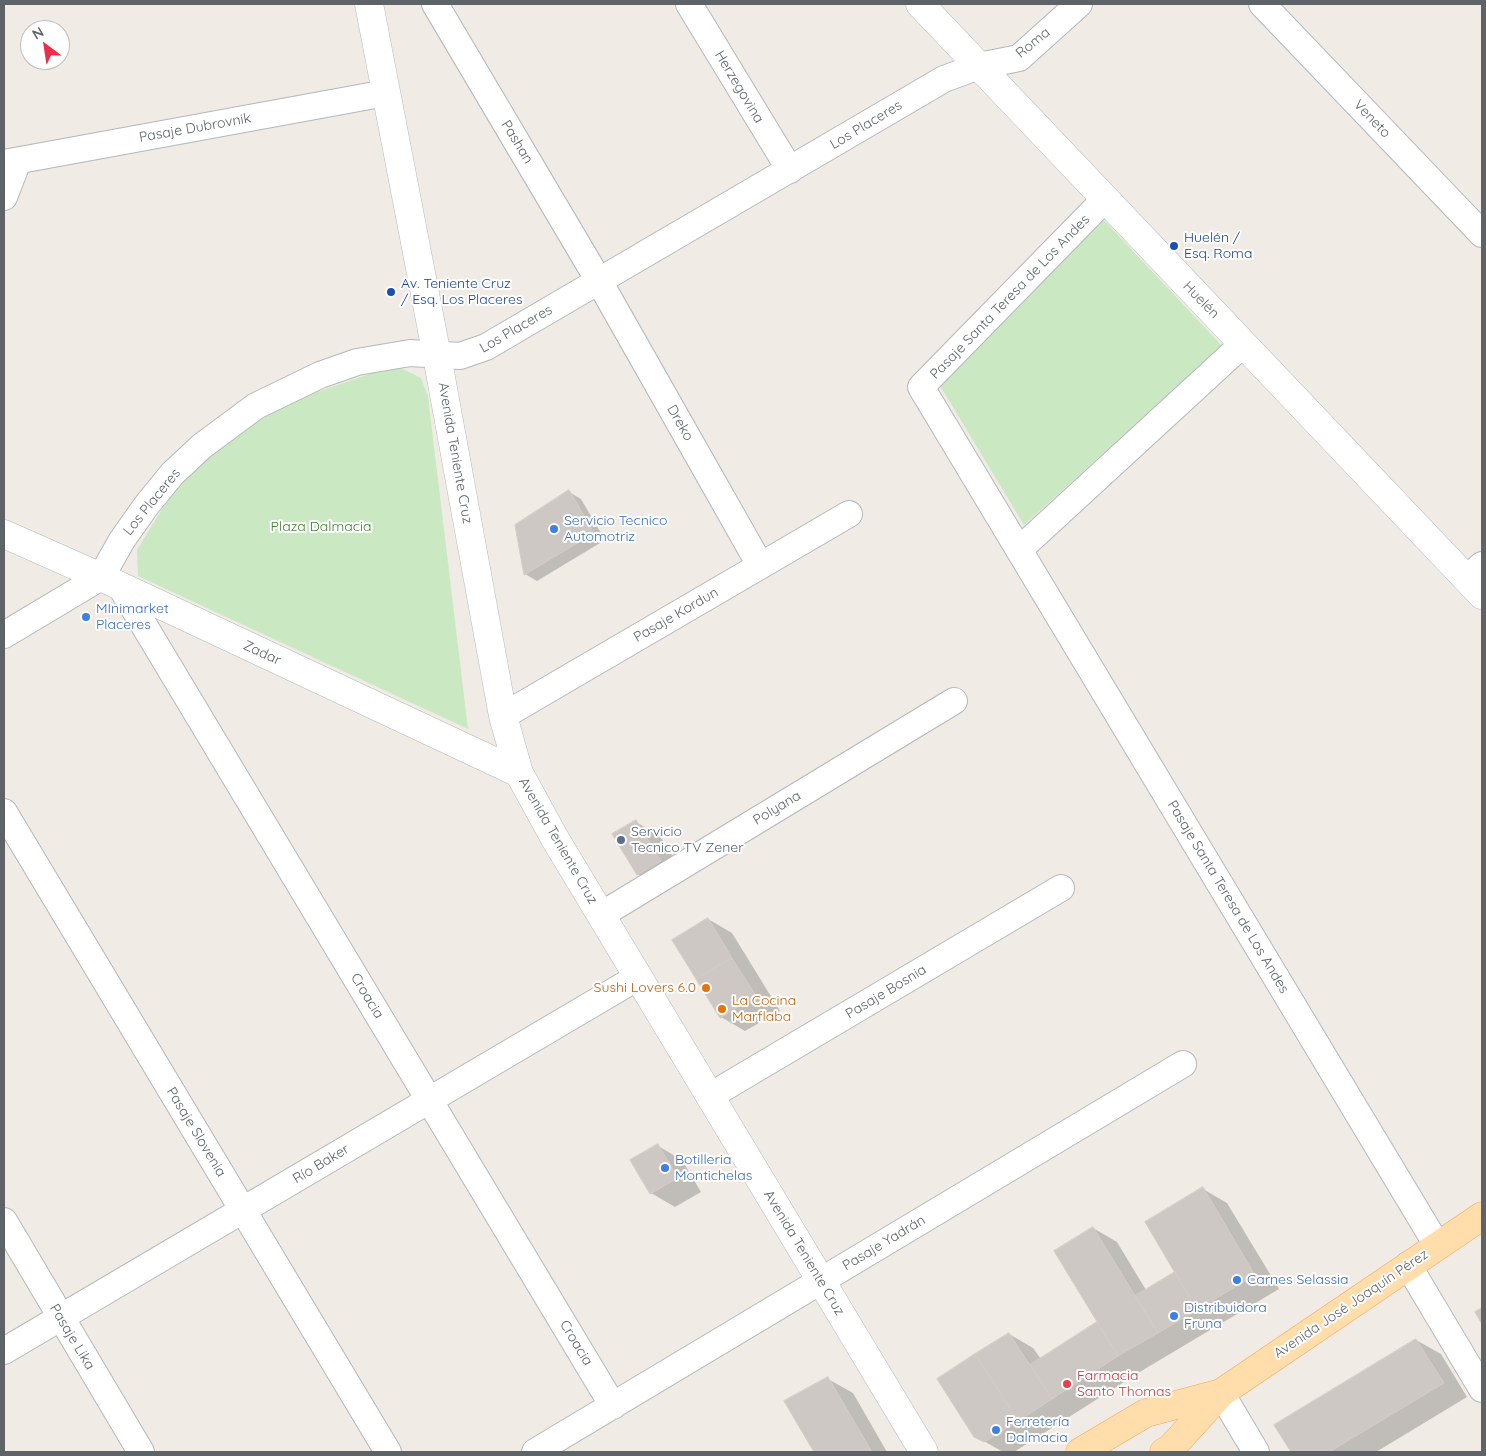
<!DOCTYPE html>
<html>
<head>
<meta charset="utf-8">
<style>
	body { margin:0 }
	#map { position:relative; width:1486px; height:1456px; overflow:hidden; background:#f0ebe5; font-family:Quicksand,sans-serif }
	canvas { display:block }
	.frame { position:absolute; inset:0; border:5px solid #5d6366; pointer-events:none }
	.north { position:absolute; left:20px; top:20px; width:50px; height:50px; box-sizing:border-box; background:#fff; border:1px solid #bec1c2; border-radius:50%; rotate:329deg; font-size:14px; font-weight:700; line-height:20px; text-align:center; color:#5d6366 }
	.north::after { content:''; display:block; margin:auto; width:18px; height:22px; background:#f02c4b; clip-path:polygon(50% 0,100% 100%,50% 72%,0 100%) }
</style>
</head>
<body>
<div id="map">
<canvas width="1486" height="1456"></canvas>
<div class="frame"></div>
<div class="north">N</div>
</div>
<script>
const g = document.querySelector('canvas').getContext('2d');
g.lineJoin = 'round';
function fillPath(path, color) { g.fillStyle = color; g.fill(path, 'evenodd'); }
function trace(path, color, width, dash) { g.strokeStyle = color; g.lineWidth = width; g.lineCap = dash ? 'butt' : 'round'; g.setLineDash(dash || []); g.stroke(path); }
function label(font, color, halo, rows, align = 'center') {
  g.font = font + ' Quicksand,sans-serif'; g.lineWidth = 4; g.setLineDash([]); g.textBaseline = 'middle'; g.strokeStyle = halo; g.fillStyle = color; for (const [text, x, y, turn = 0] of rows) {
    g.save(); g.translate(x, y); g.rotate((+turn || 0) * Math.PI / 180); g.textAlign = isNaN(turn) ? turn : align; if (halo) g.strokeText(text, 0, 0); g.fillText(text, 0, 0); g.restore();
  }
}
fillPath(new Path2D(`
	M1104,220L1222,346L1024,525L939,384Z
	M401,368L421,378L428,397L468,729L138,576L137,550L172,493L203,461L269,414L303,397L384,369Z`), '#cae8c1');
fillPath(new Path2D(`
	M569,492L581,499L605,540L537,581L525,574Z
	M636,822L660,836L684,875L662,888L638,874Z
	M708,919L732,933L780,1011L745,1031L721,1017Z
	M658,1146L682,1160L701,1192L675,1207L651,1193Z
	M1203,1189L1227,1203L1279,1289L1143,1370L1014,1452H1003L975,1436L1009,1334L1033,1348L1041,1359L1099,1322L1093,1228L1117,1242L1146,1290L1176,1272Z
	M1416,1340L1441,1354L1467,1397L1376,1452H1292L1276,1426Z
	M828,1379L853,1393L887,1452H815L785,1401Z`), '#0003');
const building = new Path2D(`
	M569,490L594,533L524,575L515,525Z
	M636,820L661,861L637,875L612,834Z
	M708,918L732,958L696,979L672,940Z
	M732,958L756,996L720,1018L696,979Z
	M658,1144L678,1178L650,1194L630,1160Z
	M1203,1187L1255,1275L1197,1310L1145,1222Z
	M1093,1227L1158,1333L1118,1356L1054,1251Z
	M1175,1272L1197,1310L1158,1333L1135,1296Z
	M1482,1308V1324L1475,1312Z
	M1097,1322L1118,1356L1052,1399L1030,1365Z
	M1009,1333L1052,1399L1018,1421L975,1354Z
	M1416,1339L1444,1383L1329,1452H1291L1274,1425Z
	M975,1354L1018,1421L984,1442L974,1437L937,1379Z
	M828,1377L872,1452H814L784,1401Z`);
fillPath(building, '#cdc8c4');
trace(building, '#d5cbc3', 1);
const minor = new Path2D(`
	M435,4L599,281L760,565
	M689,4L790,170
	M1262,4L1482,234
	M4,163L386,93
	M4,197L18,161
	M1105,199L921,387L1437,1245
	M1020,549L1243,344
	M1467,579L1482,565
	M121,587L613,1406
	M4,635L101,577L122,540L146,506L172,474L202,446L256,406L320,375L357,362L410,353L460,356L486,347L944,79L979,66L1019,58L1079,4
	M503,716L849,514
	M4,812L388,1452
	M601,915L954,701
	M710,1096L1061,888
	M4,1221L141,1452
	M1408,1265L1482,1389
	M4,1351L638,977
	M1221,1393L1256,1452
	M535,1452L1183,1064`);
const tertiary = new Path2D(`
	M4,534L101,577L519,773`);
const secondary = new Path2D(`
	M369,4L437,356L503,716L519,773L554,837L924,1452
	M920,4L1482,595`);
const primary = new Path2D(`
	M1080,1452L1146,1413L1221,1393
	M1164,1452L1171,1448L1221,1393L1482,1216`);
trace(minor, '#b3b8bb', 28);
trace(tertiary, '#b3b8bb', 29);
trace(secondary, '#b4babd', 29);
trace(primary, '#f7a558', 29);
trace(minor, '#fff', 26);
trace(tertiary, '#fff', 28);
trace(secondary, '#fff', 28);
trace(primary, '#ffdeab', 28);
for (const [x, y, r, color] of [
	[1174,246,5,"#1a4fb4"],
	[391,292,5,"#1a4fb4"],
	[554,529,5,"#3f7fe0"],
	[86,617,5,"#3f7fe0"],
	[621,840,5,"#5c6f8a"],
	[706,988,5,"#e8710a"],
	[722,1009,5,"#e8710a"],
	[665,1168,5,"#3f7fe0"],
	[1237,1280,5,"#3f7fe0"],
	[1174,1316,5,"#3f7fe0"],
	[1067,1384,5,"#e0444e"],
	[996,1430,5,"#3f7fe0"]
]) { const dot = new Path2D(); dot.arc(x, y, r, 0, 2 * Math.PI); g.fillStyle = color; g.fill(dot); trace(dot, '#fff', 2); }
label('14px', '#5d6366', '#fff', [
	["Roma",1033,43,-39],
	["Herzegovina",739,87,59],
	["Veneto",1372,119,46],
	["Los Placeres",866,125,-31],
	["Pasaje Dubrovnik",195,128,-10],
	["Pashan",517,142,59],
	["Pasaje Santa Teresa de Los Andes",1010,297,-46],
	["Huelén",1201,300,46],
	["Los Placeres",516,329,-30],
	["Dreko",680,423,60],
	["Avenida Teniente Cruz",455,453,80],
	["Los Placeres",152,502,-51],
	["Pasaje Kordun",676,615,-30],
	["Zadar",262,653,25],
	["Polyana",777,808,-31],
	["Avenida Teniente Cruz",558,841,60],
	["Pasaje Santa Teresa de Los Andes",1228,897,59],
	["Pasaje Bosnia",886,992,-31],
	["Croacia",367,996,59],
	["Pasaje Slovenia",196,1132,59],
	["Río Baker",321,1164,-31],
	["Pasaje Yadrán",884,1243,-31],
	["Avenida Teniente Cruz",804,1253,59],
	["Avenida José Joaquín Pérez",1351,1304,-34],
	["Pasaje Lika",72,1337,59],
	["Croacia",576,1343,59]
]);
label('14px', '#164399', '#fff', [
	["Huelén /",1184,238],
	["Esq. Roma",1184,254],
	["Av. Teniente Cruz",401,284],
	["/ Esq. Los Placeres",401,300]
], 'left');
label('14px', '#366cbe', '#fff', [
	["Servicio Tecnico",564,521],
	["Automotriz",564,537],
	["MInimarket",96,609],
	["Placeres",96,625],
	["Botilleria",675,1160],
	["Montichelas",675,1176],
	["Carnes Selassia",1247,1280],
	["Distribuidora",1184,1308],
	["Fruna",1184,1324],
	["Ferretería",1006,1422],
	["Dalmacia",1006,1438]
], 'left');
label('14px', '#408230', '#fff', [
	["Plaza Dalmacia",321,527]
]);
label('14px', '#4e5e75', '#fff', [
	["Servicio",631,832],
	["Tecnico TV Zener",631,848]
], 'left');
label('14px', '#c56008', '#fff', [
	["Sushi Lovers 6.0",696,988],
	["La Cocina",732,1001,"left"],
	["Marflaba",732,1017,"left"]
], 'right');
label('14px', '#be3a42', '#fff', [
	["Farmacia",1077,1376],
	["Santo Thomas",1077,1392]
], 'left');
</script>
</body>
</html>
